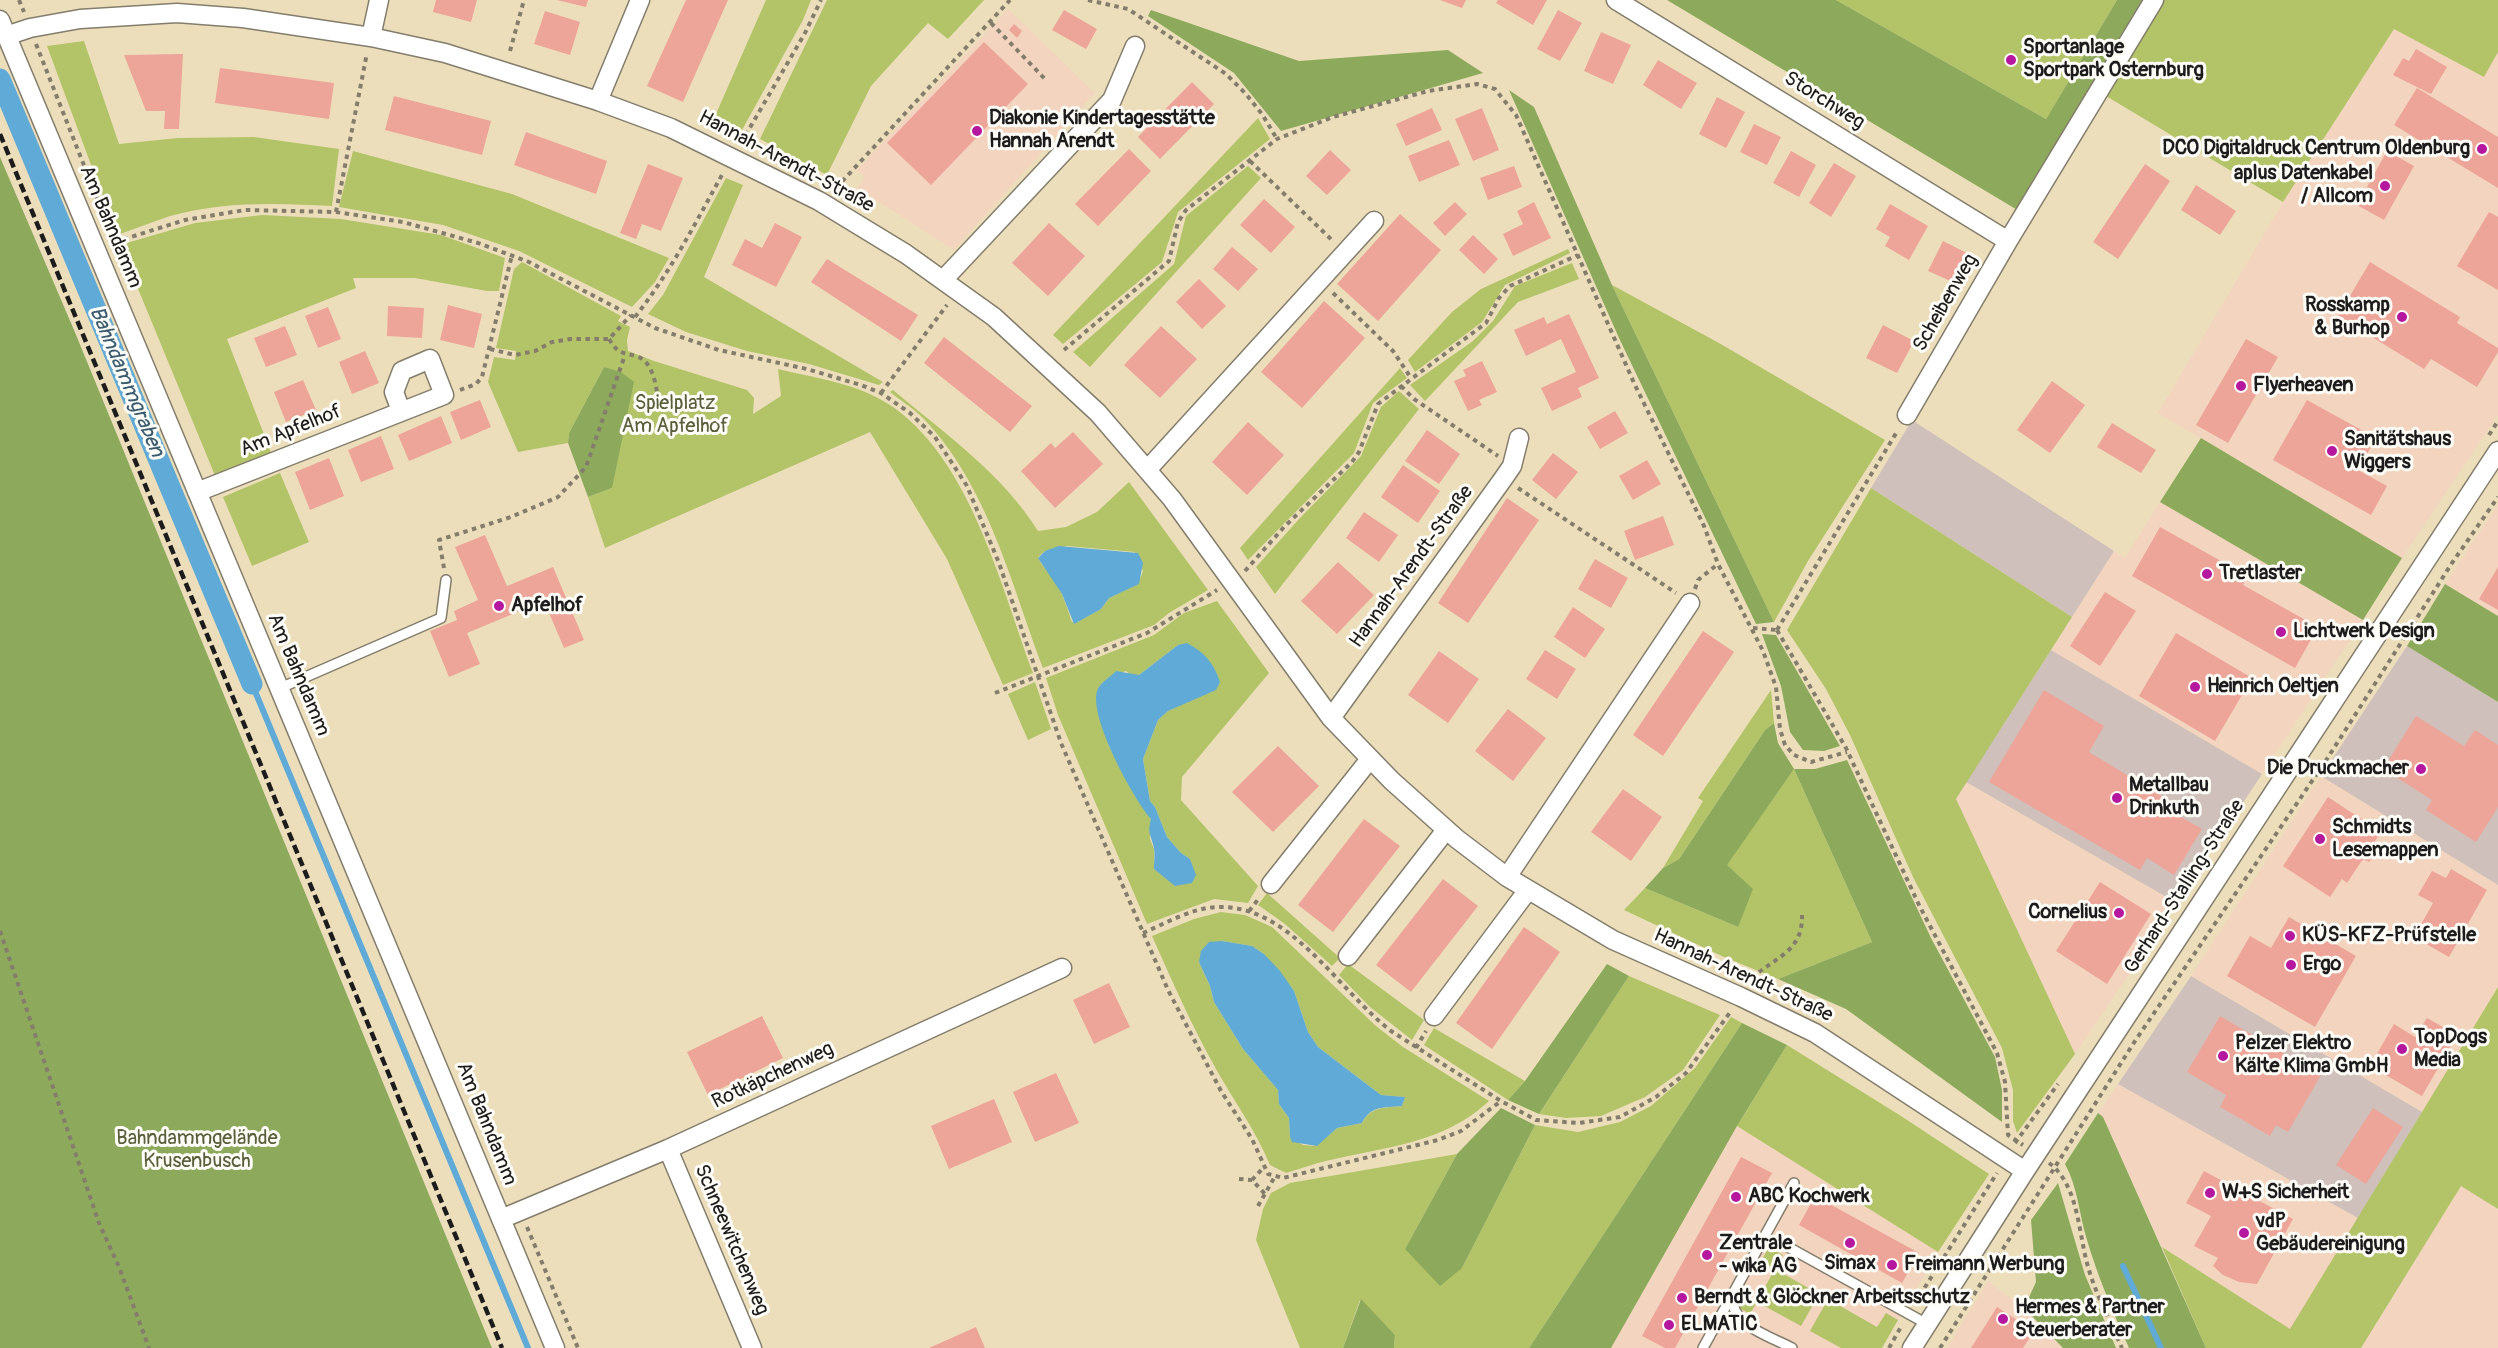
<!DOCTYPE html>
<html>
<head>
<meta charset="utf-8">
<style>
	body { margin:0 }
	canvas { display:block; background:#ecdebb }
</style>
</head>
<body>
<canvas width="2498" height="1348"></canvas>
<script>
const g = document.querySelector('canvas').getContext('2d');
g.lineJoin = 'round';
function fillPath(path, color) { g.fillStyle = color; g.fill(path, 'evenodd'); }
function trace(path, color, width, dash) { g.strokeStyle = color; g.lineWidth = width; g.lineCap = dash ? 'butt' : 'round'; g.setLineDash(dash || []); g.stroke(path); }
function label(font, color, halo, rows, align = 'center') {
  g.font = font + ' Pangolin,sans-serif'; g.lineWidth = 6; g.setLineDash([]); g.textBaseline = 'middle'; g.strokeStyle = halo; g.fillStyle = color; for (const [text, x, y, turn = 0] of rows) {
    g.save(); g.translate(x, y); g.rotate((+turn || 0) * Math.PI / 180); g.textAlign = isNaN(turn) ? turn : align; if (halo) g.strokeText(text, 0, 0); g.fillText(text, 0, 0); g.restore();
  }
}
fillPath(new Path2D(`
	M1008,9L1095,93L954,250L857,188L865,177L857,170Z
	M2395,28L2483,77L2498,52V415L2402,558L2158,413L2283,202Z
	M2160,502L2363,620L2262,774L2051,650L2114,551L2125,558Z
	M2498,504V616L2445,584Z
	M2321,776L2498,885V987L2422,1112L2191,976Z
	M1966,782L2177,903L2075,1054L1956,799Z
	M2118,1084L2358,1218L2290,1330L2162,1247L2103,1117L2098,1113Z
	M1737,1126L1938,1252L1882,1348H1611Z
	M2461,1186L2498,1209V1348H2361Z
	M1988,1281L2024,1308L2063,1348H1947Z`), '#f3d4bf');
fillPath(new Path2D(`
	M1912,420L2114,551L2072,617L1871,488Z
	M2407,646L2498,702V885L2321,776Z
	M2051,650L2262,774L2177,903L1966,782Z
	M2191,976L2422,1112L2358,1218L2118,1084Z`), '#cfc0bb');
fillPath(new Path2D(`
	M766,0H811L803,20L742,130L712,123Z
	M827,0H984L948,39L928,23L871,86L827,175L760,139Z
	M1836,0H2117L2046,119Z
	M2162,0H2498V52L2484,77L2394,29L2283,202L2106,96Z
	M84,41L119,144L178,138L254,137L339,149L332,206C278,203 223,201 170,216C152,222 135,229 117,235L47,46Z
	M1258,118L1270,139L1178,212L1162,262L1063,344L1053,335Z
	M353,151L512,194L669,258L655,282L632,307L519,251L443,225L339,207Z
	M1248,166L1261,178L1090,367L1073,352L1174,264L1186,216Z
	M726,178L743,185L704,277L883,382L879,385L809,364L747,351L686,332L648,314L663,295Z
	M262,215L341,219L441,235L505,258L499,291H487L415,278H353L356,288L227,339L272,455L216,478L120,245L195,223Z
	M1568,249L1570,253L1505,285L1482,322L1415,372L1408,360L1452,312L1481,289Z
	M522,262L621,316L618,321L630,327L627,340L628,351L654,361L747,390L754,398L753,414L781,396L778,369C811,377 848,382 878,398C967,445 1000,584 1033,673L1003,685L947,559L870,432L605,548L588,497L612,488L604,367L569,433L568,443L518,452L488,382L494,357L515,360L516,351L496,348L514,269Z
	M1572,263L1579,279L1518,302L1425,401L1410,385L1473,341L1493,321L1515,286Z
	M1612,285L1719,343L1885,440L1808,561L1774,622Z
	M1400,368L1407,378L1373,403L1354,453L1248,560L1240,548Z
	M893,390C944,433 1002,473 1038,531L1066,527L1097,512L1129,482L1208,590L1169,613L1154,625L1043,668C1011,583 988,486 923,418C913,408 901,401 890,392ZM1067,546L1135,552L1143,571L1138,584L1109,598L1101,609L1077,622H1072C1067,608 1063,594 1055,581C1049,572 1042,567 1038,557L1045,551Z
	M1399,391L1419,409L1275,594L1256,567L1299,519L1361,456L1381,407Z
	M280,473L309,542L252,566L223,497Z
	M1871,488L2072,617L1956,799L2075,1054L2017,1133L2013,1121V1090L2002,1048L1913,877L1850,735L1826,689L1787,630Z
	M1217,601L1269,673L1182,777L1181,800L1258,886L1248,903L1214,899L1147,924L1058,715L1046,678L1154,635L1184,613ZM1178,645L1193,699L1168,711L1158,720L1143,759L1150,801L1155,807L1167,837L1181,853L1190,859L1195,875L1161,874L1154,869V849L1150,839L1151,819L1130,786L1109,746L1106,734L1102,683L1112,676L1126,671L1132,676L1139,675Z
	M1035,682L1051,729L1028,740L1008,694Z
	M1771,690L1774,723L1765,730L1679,859L1663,868L1703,801L1698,798Z
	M1794,769L1872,942L1778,979L1724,957L1624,910L1645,888L1738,927L1726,865Z
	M1267,893L1340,958L1332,966L1285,924L1258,905Z
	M1221,912L1245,915L1272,927L1376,1026L1403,1047L1489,1101C1444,1144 1383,1147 1326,1161C1313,1164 1300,1169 1286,1173L1270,1165C1256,1131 1234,1101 1216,1069C1192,1026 1172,981 1152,936L1194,919ZM1222,941L1252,946L1264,954L1294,991L1308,1032L1318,1047L1381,1095L1405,1097L1402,1106C1384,1108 1371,1106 1362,1123L1337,1128L1316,1146L1303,1145L1290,1137L1289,1118L1279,1104L1278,1090L1243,1049L1214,1002L1210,986L1199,962Z
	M1348,964L1424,1020L1412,1040L1370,1007L1339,975Z
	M1629,976L1720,1015L1683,1070L1645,1097L1601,1116L1566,1118L1539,1114Z
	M2498,987V1209L2461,1186L2361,1348H2206L2162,1247L2290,1329Z
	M1731,1017L1742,1023L1529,1348H1394L1395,1335L1360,1300L1343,1348H1300L1256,1240L1263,1209L1271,1193L1290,1183L1457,1154L1405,1249L1462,1268L1535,1125L1578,1132L1620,1122L1651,1106L1695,1068Z
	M1434,1028L1525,1081L1508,1100L1424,1045Z
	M1787,1045L1901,1116L1989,1174L1938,1252L1737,1126Z
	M1769,1247L1783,1255L1775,1269L1819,1294L1801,1326L1757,1302L1750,1314L1736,1306L1743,1294L1757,1301L1775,1269L1761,1261Z
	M1828,1299L1877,1327L1886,1313L1898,1320L1882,1348H1841L1810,1331Z`), '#b2c467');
fillPath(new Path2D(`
	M1667,0H1836L2046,119L2117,0H2143L2019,211Z
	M1151,10L1299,61L1448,50L1483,73L1281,131L1234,73L1148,16Z
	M1509,90L1534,107L1612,285L1774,622L1756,624L1619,338Z
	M0,157L74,330L492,1348H0Z
	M604,367L621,372L634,382L612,488L588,497L568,443L569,433Z
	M2201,438L2402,558L2363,620L2160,502Z
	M2445,584L2498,616V702L2407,646Z
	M1762,634L1776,635L1840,746L1824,751L1803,750L1790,732L1781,686Z
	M1774,723L1778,743L1794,769H1815L1847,760L1931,938L1995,1057L2002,1090V1122L1846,1009L1778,979L1872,942L1794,769L1727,865L1753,889L1738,927L1645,888L1663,868L1679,859L1765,730Z
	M1607,964L1629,976L1539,1114L1508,1100L1525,1081Z
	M1742,1023L1787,1045L1737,1126L1611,1348H1529Z
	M1501,1108L1535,1125L1462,1268L1440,1286L1405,1249L1457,1154Z
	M2098,1113L2103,1117L2206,1348H2129C2113,1312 2098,1277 2087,1240C2079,1214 2078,1188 2065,1164Z
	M2058,1183L2085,1275L2116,1348H2063L2024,1308L2036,1282L2031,1220Z
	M1361,1299L1395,1335L1394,1348H1343Z`), '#8daa5c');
fillPath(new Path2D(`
	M1059,546L1138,553L1143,563L1139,584L1109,598L1101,609L1074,624L1062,594L1038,558L1045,551Z
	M1187,643C1204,652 1214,663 1220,682L1216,690L1168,711L1158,720L1143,759L1150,801L1155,807L1167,837L1181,853L1190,859L1196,875L1192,883L1175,886L1154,869C1154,863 1155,854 1154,848C1151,835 1147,833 1151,819C1133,798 1089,718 1097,691C1100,682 1110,678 1116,671L1139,675L1178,645Z
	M1222,941L1252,946L1264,954L1280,971L1294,991L1308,1032L1318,1047L1381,1095L1405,1097L1402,1106C1384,1108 1371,1105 1362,1123L1337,1128L1317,1146L1292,1142L1290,1137L1289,1118L1279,1104L1278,1090L1243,1049L1214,1002L1210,986L1199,962L1201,951L1209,942Z`), '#5faad7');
trace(new Path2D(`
	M252,684L528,1348
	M2123,1266L2161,1348`), '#5faad7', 6);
trace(new Path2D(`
	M0,79L252,684`), '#5faad7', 21);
fillPath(new Path2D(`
	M436,0H477L471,22L433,12Z
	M557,0H588L586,7Z
	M686,0H728L683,102L647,86Z
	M1440,0H1466L1462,8Z
	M1498,0H1547L1533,25L1496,3Z
	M1064,10L1097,29L1086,49L1052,30Z
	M1558,10L1582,23L1560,61L1537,49Z
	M545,11L580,22L570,55L534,44Z
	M1014,24L1022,31L1017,38L1009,30Z
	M1601,32L1631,45L1613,84L1584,71Z
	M984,42L1028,84L931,185L887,143Z
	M2416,49L2447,67L2431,94L2393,75L2403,58L2409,61Z
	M183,54L179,129H164L165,111H146L124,55Z
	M1658,60L1697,83L1681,109L1643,85Z
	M220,68L334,83L329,119L215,103Z
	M1192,82L1214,104L1160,159L1138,137Z
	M2417,88L2498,137V188L2394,125Z
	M394,96L491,121L482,155L385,130Z
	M1717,97L1745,112L1726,148L1699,134Z
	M1432,108L1442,130L1406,146L1396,124Z
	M1482,108L1499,150L1473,161L1455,119Z
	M1754,124L1781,137L1767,165L1740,152Z
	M526,132L607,161L596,194L514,165Z
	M1449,140L1460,165L1419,182L1408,156Z
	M1129,149L1151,171L1098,226L1075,204Z
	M1330,150L1351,170L1327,195L1306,176Z
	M1791,151L1816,165L1799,197L1773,183Z
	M2387,151L2414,166L2384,220L2357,205Z
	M1834,163L1856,176L1831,217L1809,203Z
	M648,164L683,178L661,231L642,224L636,239L620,233Z
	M2145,164L2170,181L2118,259L2093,242Z
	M1514,166L1522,187L1488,200L1480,178Z
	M2196,185L2236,211L2220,235L2181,210Z
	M1264,199L1295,227L1271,253L1240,225Z
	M1455,202L1467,214L1445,236L1433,223Z
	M1534,202L1551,238L1513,256L1503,234L1523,224L1517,211Z
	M1890,204L1928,226L1909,260L1885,246L1890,237L1876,229Z
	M2489,212L2498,217V290L2457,266Z
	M1400,214L1441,250L1378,321L1337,284Z
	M775,223L802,237L776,287L732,265L745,239L762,248Z
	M1049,223L1085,256L1048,296L1012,263Z
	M1473,235L1498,259L1484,274L1459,250Z
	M1943,241L1969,254L1955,283L1928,271Z
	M1232,247L1258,269L1238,291L1213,269Z
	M827,259L918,315L901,341L811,282Z
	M2370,262L2460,317L2457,323L2498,348V352L2477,387L2431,359L2424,369L2338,316Z
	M1199,279L1226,306L1202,329L1176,302Z
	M1324,301L1365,338L1302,408L1261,372Z
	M448,305L482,314L474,348L440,340Z
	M388,306L424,308L422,338L387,336Z
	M328,307L341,339L318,348L305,316Z
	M1569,314L1599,378L1578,388L1582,397L1552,411L1541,388L1576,372L1561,339L1526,356L1514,330L1544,317L1547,324Z
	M1883,325L1914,341L1897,373L1866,358Z
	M285,326L297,355L266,367L254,338Z
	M1161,326L1197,359L1160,398L1124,365Z
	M944,337L1032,406L1010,432L924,363Z
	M2246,339L2278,357L2228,443L2196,425Z
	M365,351L379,383L352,394L339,362Z
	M1482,361L1497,392L1479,400L1482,405L1468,411L1454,381L1466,376L1463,370Z
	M303,380L316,410L286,422L274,392Z
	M2052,381L2085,405L2050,453L2017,430Z
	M480,400L491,427L461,440L450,412Z
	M2307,400L2376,438L2358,470L2387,486L2371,515L2273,460Z
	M1615,411L1628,433L1600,449L1587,427Z
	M441,416L452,443L409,461L398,435Z
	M1248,422L1284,455L1247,495L1212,462Z
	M2112,423L2156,450L2141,473L2097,447Z
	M1427,430L1460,454L1439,484L1405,461Z
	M1073,432L1103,464L1055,508L1021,471L1051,443L1055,448Z
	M381,436L394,469L361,482L348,450Z
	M1553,453L1578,472L1556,499L1532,480Z
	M329,458L344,496L310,510L295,472Z
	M1647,460L1661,484L1633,500L1619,476Z
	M1403,465L1440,491L1418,523L1381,497Z
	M1507,498L1539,520L1468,623L1438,603Z
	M1364,512L1398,535L1379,562L1346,538Z
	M1663,516L1674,545L1635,560L1624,531Z
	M2160,527L2248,576L2243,585L2318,627L2295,668L2132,576Z
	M485,535L507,586L553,567L584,640L564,648L544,601L467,633L480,664L449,677L430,631L457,620L454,611L478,600L455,547Z
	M1595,559L1628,578L1611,608L1578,589Z
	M1338,562L1374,595L1337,634L1301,601Z
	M2498,567V610L2479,599Z
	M2105,592L2136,611L2100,666L2070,646Z
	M1573,607L1605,629L1585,658L1554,637Z
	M1703,631L1734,652L1663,756L1633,735Z
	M2176,633L2252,678L2215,741L2139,696Z
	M1545,650L1576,669L1557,699L1526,679Z
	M1439,651L1479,679L1448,723L1408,695Z
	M2044,690L2104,726L2089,752L2178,806L2174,813L2202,829L2174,875L2147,858L2140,870L1989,782Z
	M1508,709L1546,738L1513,781L1475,751Z
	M2416,716L2464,746L2475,730L2498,745V807L2476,842L2426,810L2432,800L2383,769Z
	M1278,746L1319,786L1273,832L1232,792Z
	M1623,789L1662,817L1631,861L1591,832Z
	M2328,797L2381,832L2373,844L2379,847L2369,862L2363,859L2347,883L2342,879L2330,897L2283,866Z
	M1364,819L1400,846L1333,932L1298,905Z
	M2451,869L2487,890L2449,957L2414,937L2433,903L2418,895L2432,871L2446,878Z
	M1443,879L1478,906L1411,992L1376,965Z
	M2100,882L2151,914L2107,984L2056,951Z
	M2289,917L2356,956L2315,1027L2227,976L2250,936L2271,948Z
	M1524,927L1560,952L1492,1049L1456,1023Z
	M1109,983L1130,1027L1094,1044L1073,1000Z
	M762,1016L783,1058L708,1095L687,1052Z
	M2220,1016L2321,1075L2288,1132L2276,1125L2270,1136L2220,1107L2226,1095L2187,1072Z
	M2427,1018L2457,1035L2422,1096L2370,1066L2394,1024L2415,1037Z
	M1056,1073L1079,1123L1035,1142L1013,1092Z
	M994,1099L1012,1142L949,1169L931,1126Z
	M2373,1108L2403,1127L2366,1184L2336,1165Z
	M1741,1157L1772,1173L1675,1348H1665L1642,1336Z
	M2204,1171L2293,1219L2257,1284L2239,1282L2223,1275L2213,1266L2218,1258L2194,1246L2211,1216L2186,1203Z
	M1815,1196L1919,1253L1902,1283L1799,1225Z
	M1997,1307L2034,1331L2023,1348H1971Z
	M976,1327L985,1348H929Z`), '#eda599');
const lane = new Path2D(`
	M278,689L441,618L446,580
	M1758,1248L1767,1242H1779L1927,1324
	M1732,1296C1731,1326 1770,1336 1792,1348
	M1703,1348L1794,1183`);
const street = new Path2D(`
	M1616,0L2008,241
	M0,20L555,1348
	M6,36L30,28L80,19L177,13L243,18L371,37L445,53L598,101L671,128L819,201L906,254L994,317L1098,413L1172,499L1331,718L1392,781L1457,839L1507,877L1613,940L1741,997L1815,1033L2025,1171
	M371,37L379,0
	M598,101L640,0
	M943,280L1112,100L1135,46
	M1907,415L2008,241L2154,0
	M1147,470L1374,221
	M197,492L444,395L430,359L402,371L394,392L401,411
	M1331,718L1503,479L1512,466L1519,438
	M1507,877L1690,603
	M1271,884L1370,759
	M1348,956L1446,830
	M1434,1016L1528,890
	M668,1149L752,1348
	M501,1219L668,1149L1062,968
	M1912,1348L2025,1171L2498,451`);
trace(lane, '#847d6c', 12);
trace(street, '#847d6c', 21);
trace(new Path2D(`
	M19,0L24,12
	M1088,0L1128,9L1226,74L1246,94L1262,114L1277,139
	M991,23L1046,80
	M36,44L104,216
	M510,51L524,0
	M741,143L805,33L821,0
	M1250,161L1334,242
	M836,188L1010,0
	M336,212L367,53
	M115,242L185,220L245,210L336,212L403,222L478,243L529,262L655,328L719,350L807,369L861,385L881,393L910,413L935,437L967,486L999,563L1061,743L1168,990L1221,1091L1252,1139L1268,1174L1283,1178L1438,1140L1461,1131L1501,1101
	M1333,293L1393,351L1411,378
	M635,317C670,273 696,222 723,173
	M609,339C619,354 620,352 636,356C651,360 655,380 657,392
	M490,349L515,355L535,351L552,342L571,339H609L631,315
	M1064,350L1169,261L1178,222L1186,210L1277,139L1333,117L1428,91L1477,84L1495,89L1516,115L1634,383L1704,526L1718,564L1763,651L1776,687L1780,729L1785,745L1794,755L1811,762L1847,752
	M1401,386L1414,399L1498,456
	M460,390L476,384L482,377L512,255
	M881,393L947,305
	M2489,435L2498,421
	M1518,488L1676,593
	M444,568L439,540L511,517L558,497L586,467L625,355
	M1245,571L1284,527L1352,462L1359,452L1378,404L1486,323L1499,298L1510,286L1578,255
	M1695,589L1698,580L1718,564
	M1753,628L1777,630
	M1777,630L1846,748L1919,905L1997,1053L2005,1082L2008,1135L2023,1145
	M1777,630L1898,430
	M995,693L1147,633L1217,590
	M1249,911L1260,897
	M0,931L99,1223L119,1267L149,1348
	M1143,933C1166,923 1192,908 1217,907C1290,904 1338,990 1391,1031L1501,1101L1536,1120L1579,1123L1620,1117L1656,1097L1686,1073L1731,1011
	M1752,978C1775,957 1803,952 1802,915
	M1416,1048L1426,1031
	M2015,1143L2058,1084
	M2049,1163C2080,1186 2078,1236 2089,1270C2097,1297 2111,1323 2122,1348
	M1239,1179L1252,1180L1265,1194
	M1252,1180L1263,1168
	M1258,1206L1274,1178
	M527,1227L578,1348
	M1915,1303L1997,1173
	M1889,1348L1902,1325
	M1940,1348L2135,1041L2325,762L2452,563L2498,497`), '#847d6c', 4, [4.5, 4.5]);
trace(lane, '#fff', 9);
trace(street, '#fff', 18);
trace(new Path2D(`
	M0,134L502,1348`), '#1c1c1c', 4.5, [9, 4.5]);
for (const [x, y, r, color] of [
	[2011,60,6,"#b5179e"],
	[977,131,6,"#b5179e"],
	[2482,149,6,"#b5179e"],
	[2385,186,6,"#b5179e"],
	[2402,317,6,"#b5179e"],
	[2241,386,6,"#b5179e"],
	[2332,451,6,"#b5179e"],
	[2207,574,6,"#b5179e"],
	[499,606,6,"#b5179e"],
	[2281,632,6,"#b5179e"],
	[2195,687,6,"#b5179e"],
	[2421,769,6,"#b5179e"],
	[2117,798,6,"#b5179e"],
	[2320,839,6,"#b5179e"],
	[2119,913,6,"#b5179e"],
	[2290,936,6,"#b5179e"],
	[2291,965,6,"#b5179e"],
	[2402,1049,6,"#b5179e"],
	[2223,1056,6,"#b5179e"],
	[2210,1193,6,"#b5179e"],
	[1736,1197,6,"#b5179e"],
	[2244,1233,6,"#b5179e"],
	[1850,1243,6,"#b5179e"],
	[1707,1255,6,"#b5179e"],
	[1892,1265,6,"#b5179e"],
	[1682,1298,6,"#b5179e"],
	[2003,1319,6,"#b5179e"],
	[1669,1325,6,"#b5179e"]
]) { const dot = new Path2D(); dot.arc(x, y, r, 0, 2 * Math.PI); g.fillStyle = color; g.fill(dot); trace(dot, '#fdfcf7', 2); }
label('bold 20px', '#1c1c1c', '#fdfcf7', [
	["Sportanlage",2023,48],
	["Sportpark Osternburg",2023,71],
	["Diakonie Kindertagesstätte",989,119],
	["Hannah Arendt",989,142],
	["DCO Digitaldruck Centrum Oldenburg",2470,149,"right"],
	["aplus Datenkabel",2373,174,"right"],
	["/ Allcom",2373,197,"right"],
	["Rosskamp",2390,306,"right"],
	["& Burhop",2390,329,"right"],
	["Flyerheaven",2253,386],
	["Sanitätshaus",2344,440],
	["Wiggers",2344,463],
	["Tretlaster",2219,574],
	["Apfelhof",511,606],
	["Lichtwerk Design",2293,632],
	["Heinrich Oeltjen",2207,687],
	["Die Druckmacher",2409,769,"right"],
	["Metallbau",2129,786],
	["Drinkuth",2129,809],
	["Schmidts",2332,828],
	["Lesemappen",2332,851],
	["Cornelius",2107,913,"right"],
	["KÜS-KFZ-Prüfstelle",2302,936],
	["Ergo",2303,965],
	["TopDogs",2414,1038],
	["Media",2414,1061],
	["Pelzer Elektro",2235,1044],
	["Kälte Klima GmbH",2235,1067],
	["W+S Sicherheit",2222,1193],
	["ABC Kochwerk",1748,1197],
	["vdP",2256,1222],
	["Gebäudereinigung",2256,1245],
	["Zentrale",1719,1244],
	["- wika AG",1719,1267],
	["Simax",1850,1264,"center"],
	["Freimann Werbung",1904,1265],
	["Berndt & Glöckner Arbeitsschutz",1694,1298],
	["Hermes & Partner",2015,1308],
	["Steuerberater",2015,1331],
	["ELMATIC",1681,1325]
], 'left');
label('20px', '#1c1c1c', '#fdfcf7', [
	["Storchweg",1824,101,32],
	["Hannah-Arendt-Straße",786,162,28],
	["Am Bahndamm",110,227,67],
	["Scheibenweg",1946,303,-60],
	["Am Apfelhof",291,431,-22],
	["Hannah-Arendt-Straße",1412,567,-54],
	["Am Bahndamm",298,675,67],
	["Gerhard-Stalling-Straße",2185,887,-57],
	["Hannah-Arendt-Straße",1743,976,25],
	["Rotkäpchenweg",773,1076,-25],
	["Am Bahndamm",486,1124,68],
	["Schneewitchenweg",731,1240,67]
]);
label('20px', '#585f3a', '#fdfcf7', [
	["Spielplatz",675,404],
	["Am Apfelhof",675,427],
	["Bahndammgelände",197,1139],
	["Krusenbusch",197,1162]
]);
label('italic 21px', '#3a5c70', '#fdfcf7', [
	["Bahndammgraben",126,382,67]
]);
</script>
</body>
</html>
